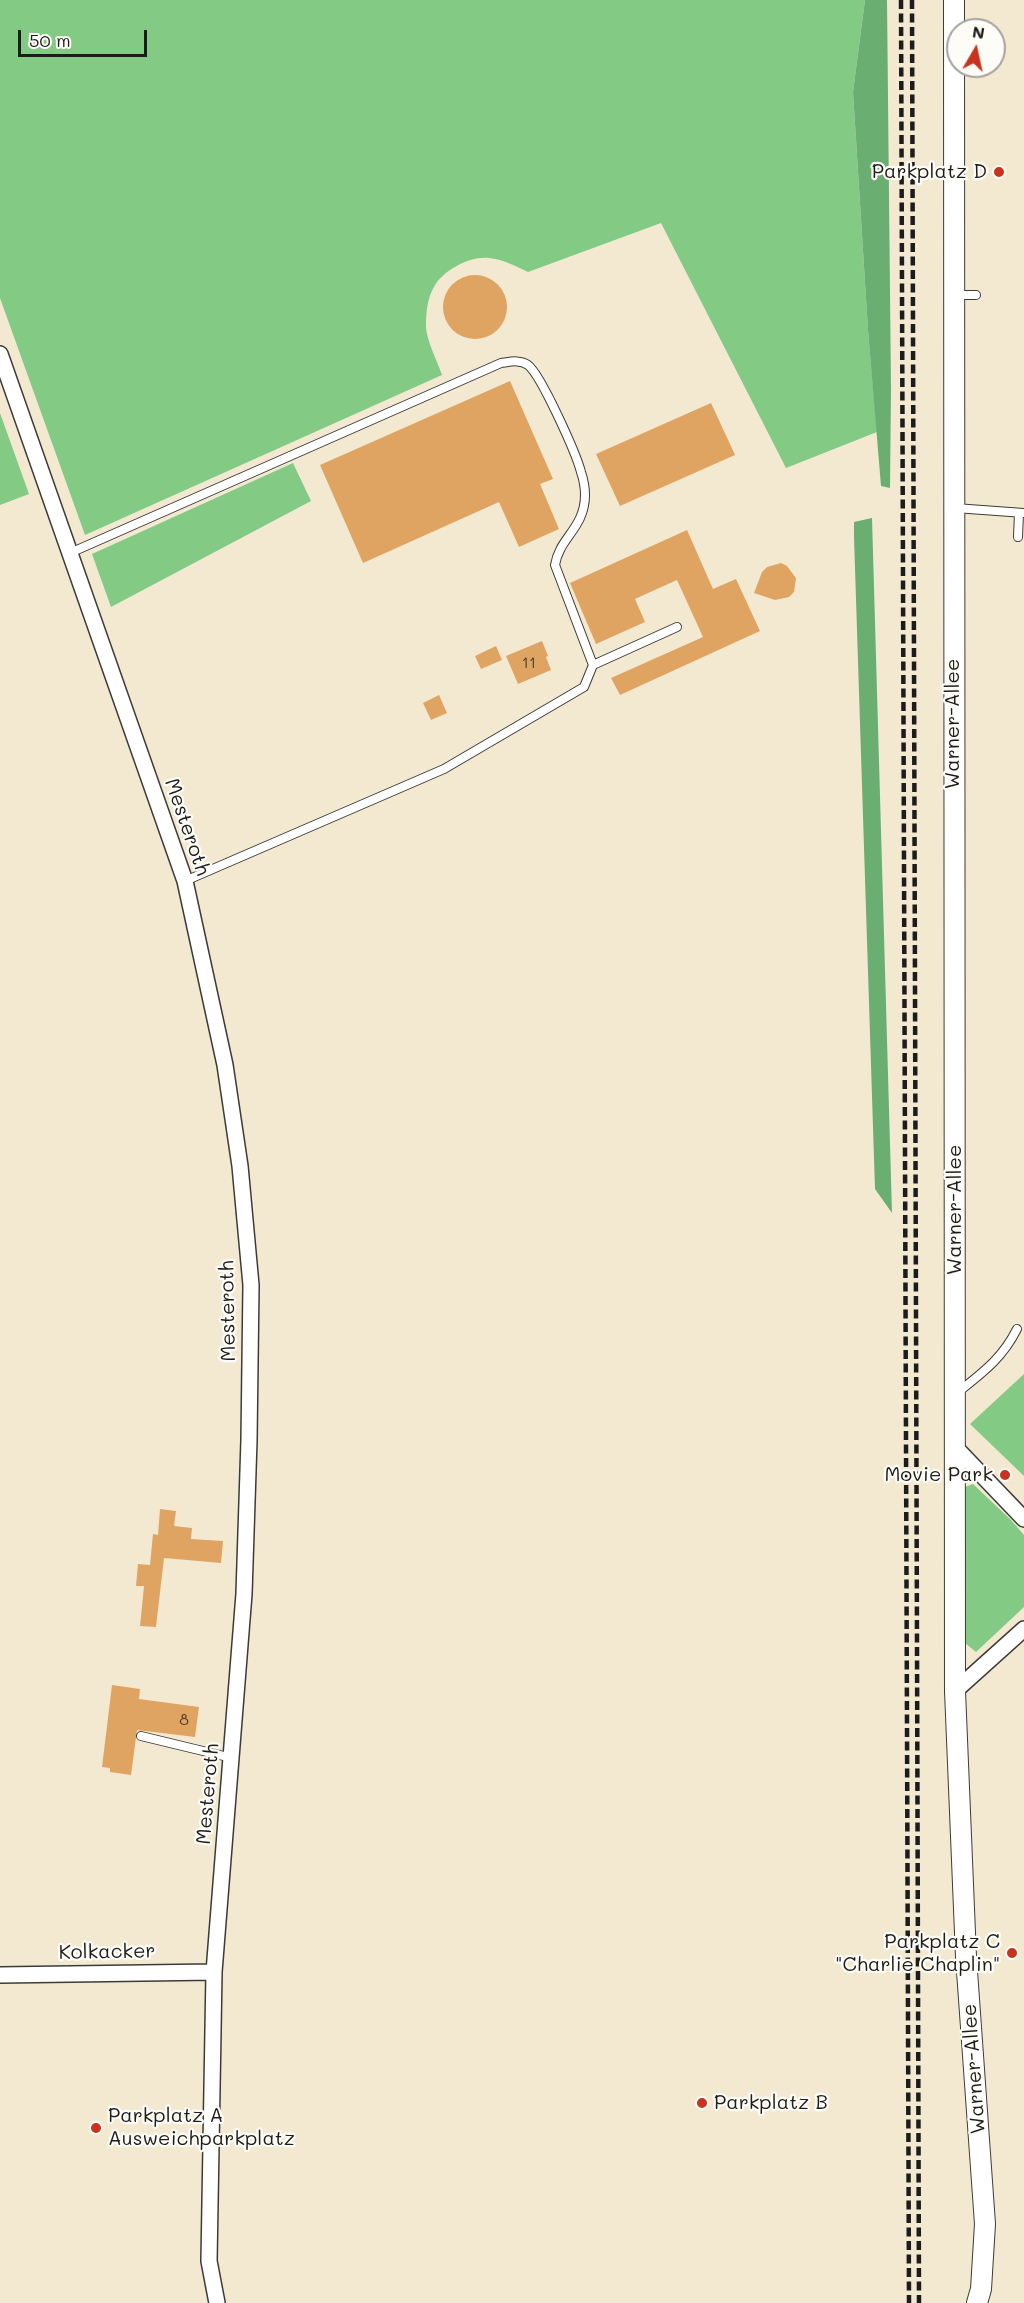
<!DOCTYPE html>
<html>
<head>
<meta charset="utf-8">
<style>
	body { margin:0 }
	#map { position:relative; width:1024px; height:2303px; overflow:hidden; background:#f3e9d1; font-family:Mali,sans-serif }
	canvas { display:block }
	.north { position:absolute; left:946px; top:18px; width:60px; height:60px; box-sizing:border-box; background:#fdfcf7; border:2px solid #a3a29f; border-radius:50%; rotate:9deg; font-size:16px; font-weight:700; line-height:24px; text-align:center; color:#1c1c1c }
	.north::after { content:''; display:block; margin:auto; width:21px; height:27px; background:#c8321e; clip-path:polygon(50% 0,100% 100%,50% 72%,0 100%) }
	.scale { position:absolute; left:18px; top:30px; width:129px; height:27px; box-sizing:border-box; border:3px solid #1c1c1c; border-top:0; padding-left:8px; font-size:18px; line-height:21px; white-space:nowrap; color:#1c1c1c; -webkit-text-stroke:4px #fdfcf7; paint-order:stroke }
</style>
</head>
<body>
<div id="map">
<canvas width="1024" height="2303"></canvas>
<div class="north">N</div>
<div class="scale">50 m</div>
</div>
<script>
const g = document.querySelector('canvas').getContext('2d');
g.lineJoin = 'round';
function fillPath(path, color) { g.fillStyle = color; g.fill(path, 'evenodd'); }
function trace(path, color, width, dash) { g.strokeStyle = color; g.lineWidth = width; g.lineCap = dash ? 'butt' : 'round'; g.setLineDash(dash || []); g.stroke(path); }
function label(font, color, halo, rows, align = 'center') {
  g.font = font + ' Mali,sans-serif'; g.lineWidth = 4.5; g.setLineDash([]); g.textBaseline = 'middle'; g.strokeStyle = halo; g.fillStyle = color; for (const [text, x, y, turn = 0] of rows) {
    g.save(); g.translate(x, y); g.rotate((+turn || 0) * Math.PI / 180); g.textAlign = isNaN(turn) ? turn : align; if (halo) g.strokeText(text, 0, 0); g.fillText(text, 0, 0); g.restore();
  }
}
fillPath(new Path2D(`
	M0,0H865L853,92L868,330L877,432L786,468L661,223L528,272C516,266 502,259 489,258C470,256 443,270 434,287C427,299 426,313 426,327C427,342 437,360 442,375L85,535L0,298Z
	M0,413L29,494L0,505Z
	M293,463L311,501L111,607L92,554Z
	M1024,1374V1476L970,1424Z
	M973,1484L1011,1520L1024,1535V1607L976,1652L965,1643V1487Z`), '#83ca85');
fillPath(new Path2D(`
	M865,0H887L891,389L890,488L881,486L868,330L853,92Z
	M872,518L892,1213L875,1189L854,537V522Z`), '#6aae72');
fillPath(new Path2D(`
	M443 307a32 32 0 1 1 64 0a32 32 0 1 1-64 0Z
	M510,381L553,479L540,484L559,529L519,547L499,502L363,563L320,465Z
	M711,403L735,455L620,506L596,454Z
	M687,530L713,589L736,579L760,631L620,695L611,678L703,637L677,580L635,599L645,622L596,644L570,583Z
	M781,563L787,566L796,578L794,592L789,597L775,600L754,593L762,572L767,567Z
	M542,641L548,656L546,657L551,670L518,684L506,656Z
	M496,646L502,660L481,669L475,656Z
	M439,695L447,713L431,720L423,703Z
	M160,1509L176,1511L174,1526L192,1528L191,1539L223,1541L221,1563L164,1558L156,1627L140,1626L144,1586H136L138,1564L150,1565L153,1534L158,1535Z
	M112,1685L140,1689L139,1699L199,1707L195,1737L137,1730L131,1775L110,1772V1768L102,1767Z`), '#dfa462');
const service = new Path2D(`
	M955,295H976
	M955,508L1024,513
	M1018,537L1019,513
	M70,553L501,363C509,362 520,359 528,365C541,375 576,453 581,472C583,478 585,488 585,495C585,528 559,538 555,565L593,665
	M185,881L444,769L584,687L593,665L677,627
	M957,1393C982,1373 1002,1359 1017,1329
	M141,1736L232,1758`);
const minor = new Path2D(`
	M0,354L185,881L225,1065L240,1166L251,1285L249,1440L244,1594L214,1972L209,2261L217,2303
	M955,1447L1024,1519
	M955,1691L1024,1629
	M0,1975L214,1972`);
const tertiary = new Path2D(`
	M954,0L955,1691L966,1957L985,2224L981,2289L977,2303`);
trace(service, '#3c3b37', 10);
trace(minor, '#3c3b37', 18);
trace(tertiary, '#3c3b37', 22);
trace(service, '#fff', 8);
trace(minor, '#fff', 15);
trace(tertiary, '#fff', 20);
trace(new Path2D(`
	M901,0L909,2303
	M912,0L919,2303`), '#1c1c1c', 4.5, [9, 4.5]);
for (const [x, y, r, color] of [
	[999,172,6,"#c8321e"],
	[1005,1475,6,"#c8321e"],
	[1012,1953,6,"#c8321e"],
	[702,2103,6,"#c8321e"],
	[96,2128,6,"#c8321e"]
]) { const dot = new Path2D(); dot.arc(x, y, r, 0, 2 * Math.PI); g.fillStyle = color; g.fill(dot); trace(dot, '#fdfcf7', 2); }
label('16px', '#4d3e2e', null, [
	["11",529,663],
	["8",184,1720]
]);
label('20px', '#1c1c1c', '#fdfcf7', [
	["Parkplatz D",987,172],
	["Movie Park",993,1475],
	["Parkplatz C",1000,1942],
	["\"Charlie Chaplin\"",1000,1965],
	["Parkplatz B",714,2103,"left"],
	["Parkplatz A",108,2116,"left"],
	["Ausweichparkplatz",108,2139,"left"]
], 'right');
label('20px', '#1c1c1c', '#fdfcf7', [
	["Warner-Allee",953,724,-90],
	["Mesteroth",187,827,71],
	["Warner-Allee",955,1210,-90],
	["Mesteroth",228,1311,-91],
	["Mesteroth",208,1794,-85],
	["Kolkacker",107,1952,-1],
	["Warner-Allee",974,2069,-94]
]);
</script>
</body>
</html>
